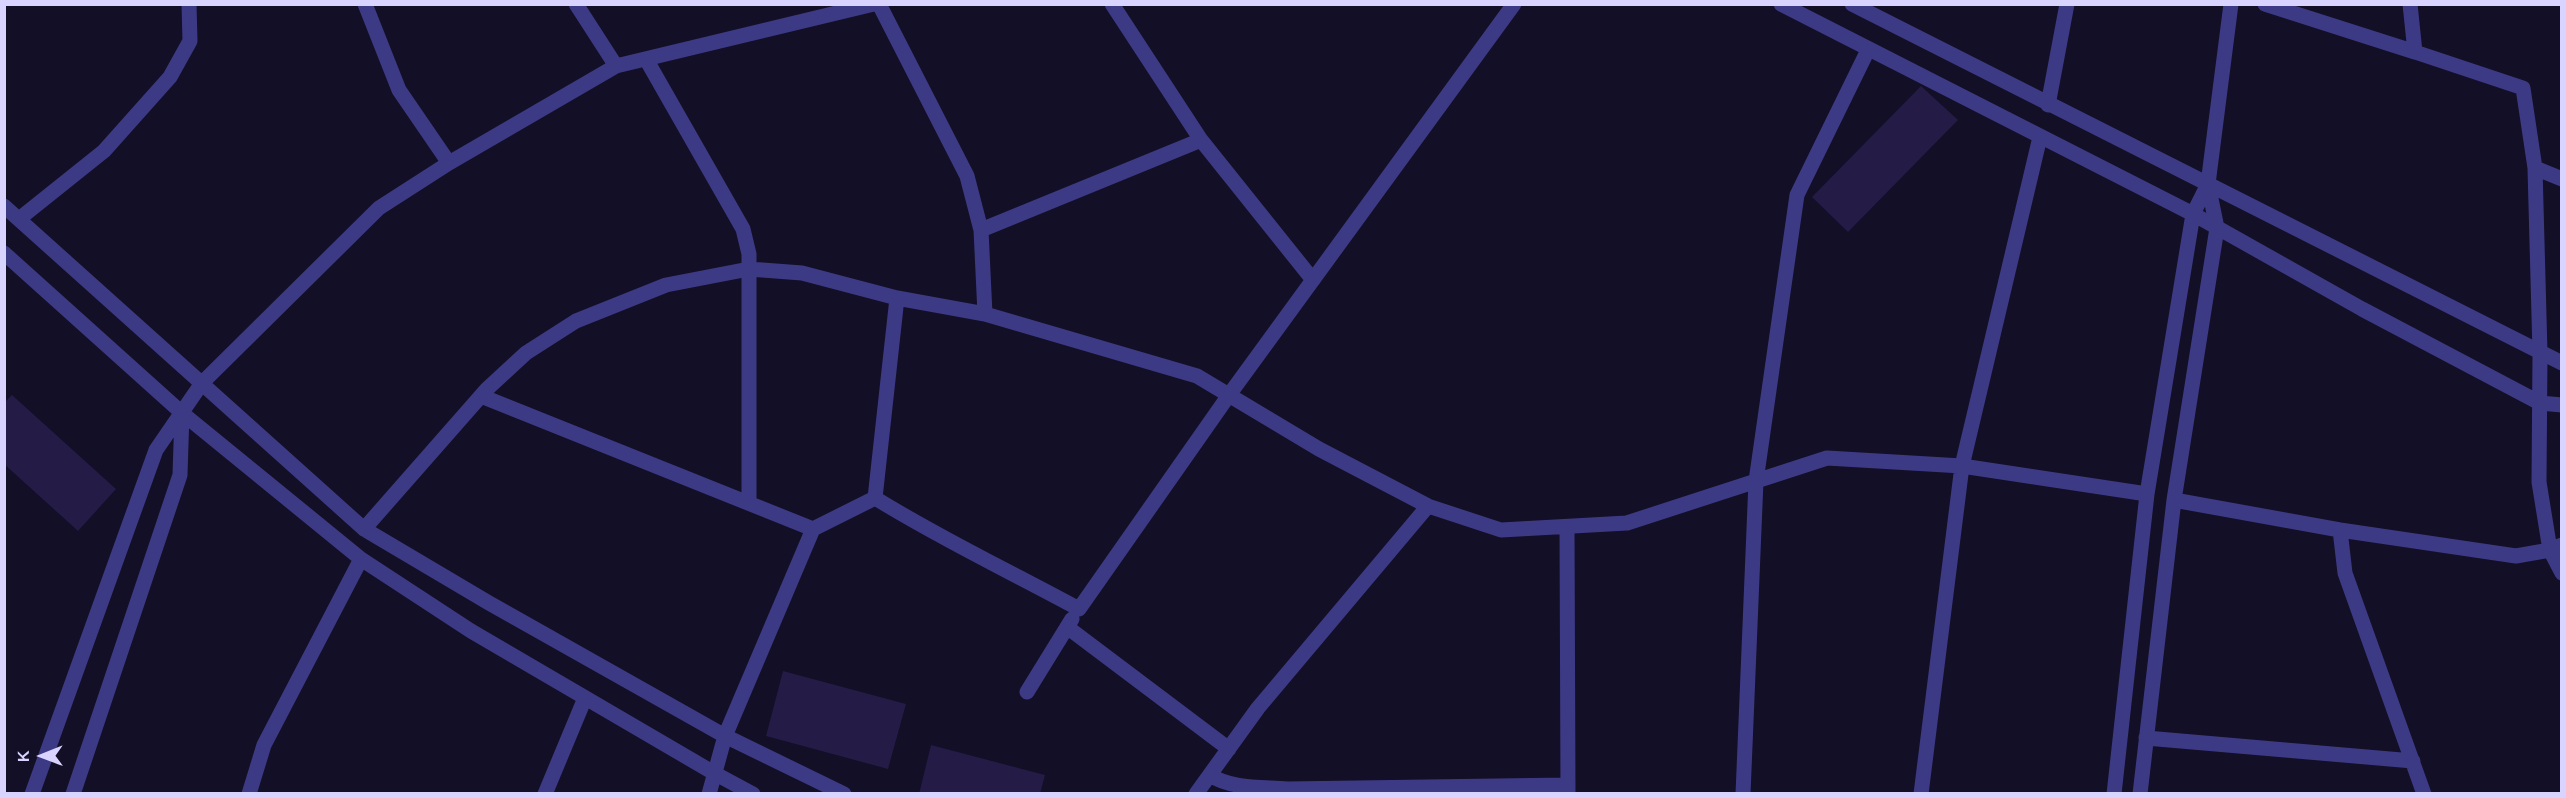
<!DOCTYPE html>
<html>
<head>
<meta charset="utf-8">
<style>
	body { margin:0 }
	#map { position:relative; width:2566px; height:798px; overflow:hidden; background:#130f26; font-family:Arial,sans-serif }
	canvas { display:block }
	.frame { position:absolute; inset:0; border:6px solid #d9d4ff; pointer-events:none }
	.north { position:absolute; left:12px; top:726px; width:60px; height:60px; -webkit-text-stroke:4px #130f26; paint-order:stroke; rotate:269deg; font-size:16px; font-weight:700; line-height:24px; text-align:center; color:#d9d4ff }
	.north::after { content:''; display:block; margin:auto; width:21px; height:27px; background:#d9d4ff; clip-path:polygon(50% 0,100% 100%,50% 72%,0 100%) }
</style>
</head>
<body>
<div id="map">
<canvas width="2566" height="798"></canvas>
<div class="frame"></div>
<div class="north">K</div>
</div>
<script>
const g = document.querySelector('canvas').getContext('2d');
g.lineJoin = 'round';
function fillPath(path, color) { g.fillStyle = color; g.fill(path, 'evenodd'); }
function trace(path, color, width, dash) { g.strokeStyle = color; g.lineWidth = width; g.lineCap = dash ? 'butt' : 'round'; g.setLineDash(dash || []); g.stroke(path); }
fillPath(new Path2D(`
	M1921,86L1958,120L1848,232L1812,197Z
	M12,395L116,489L78,531L4,464V403Z
	M783,671L906,704L888,769L766,736Z
	M931,745L1045,775L1040,794H919Z`), '#241b47');
trace(new Path2D(`
	M365,4L399,90L449,163
	M576,4L616,66
	M879,4L967,176L981,230L985,314
	M1781,4L2193,214L2362,309L2540,403L2562,405
	M1852,4L2562,363
	M2265,4L2415,52
	M2410,4L2415,52L2523,88L2535,168L2540,353L2539,482L2550,550L2562,573
	M646,59L743,229L749,254V503
	M2048,105L2067,4
	M1201,140L1313,280
	M2535,168L2562,179
	M4,206L364,529L489,603L725,736L844,794
	M19,219L104,151L170,77L190,41L189,4
	M981,230L1201,140L1112,4
	M4,253L182,413L361,559L471,631L714,773L753,794
	M481,396L813,529
	M875,498L897,298
	M2174,500L2340,530L2516,556L2550,550L2562,545
	M1567,527L1568,794
	M364,529L487,389L526,353L576,321L666,285L749,269L802,273L897,298L985,314L1197,376L1319,449L1428,506L1501,530L1627,523L1827,458L1962,466L2147,494
	M2340,530L2345,573L2424,794
	M1067,627L1229,749
	M1027,692L1072,619
	M2146,738L2413,761
	M1210,775C1231,789 1261,787 1287,789L1567,785
	M32,794L156,450L202,383L379,208L449,163L616,66L874,4
	M73,794L180,475L182,413
	M249,794L264,745L361,559
	M545,794L585,698
	M709,794L725,736L813,529L875,498C941,539 1011,572 1079,609L1229,395L1514,4
	M1196,794L1258,708L1428,506
	M1743,794L1756,481L1797,195L1868,50
	M1921,794L1962,466L2040,137
	M2114,794L2147,494L2193,214L2208,184
	M2140,794L2174,500L2217,228L2208,184L2231,4`), '#3d3a85', 15);
</script>
</body>
</html>
